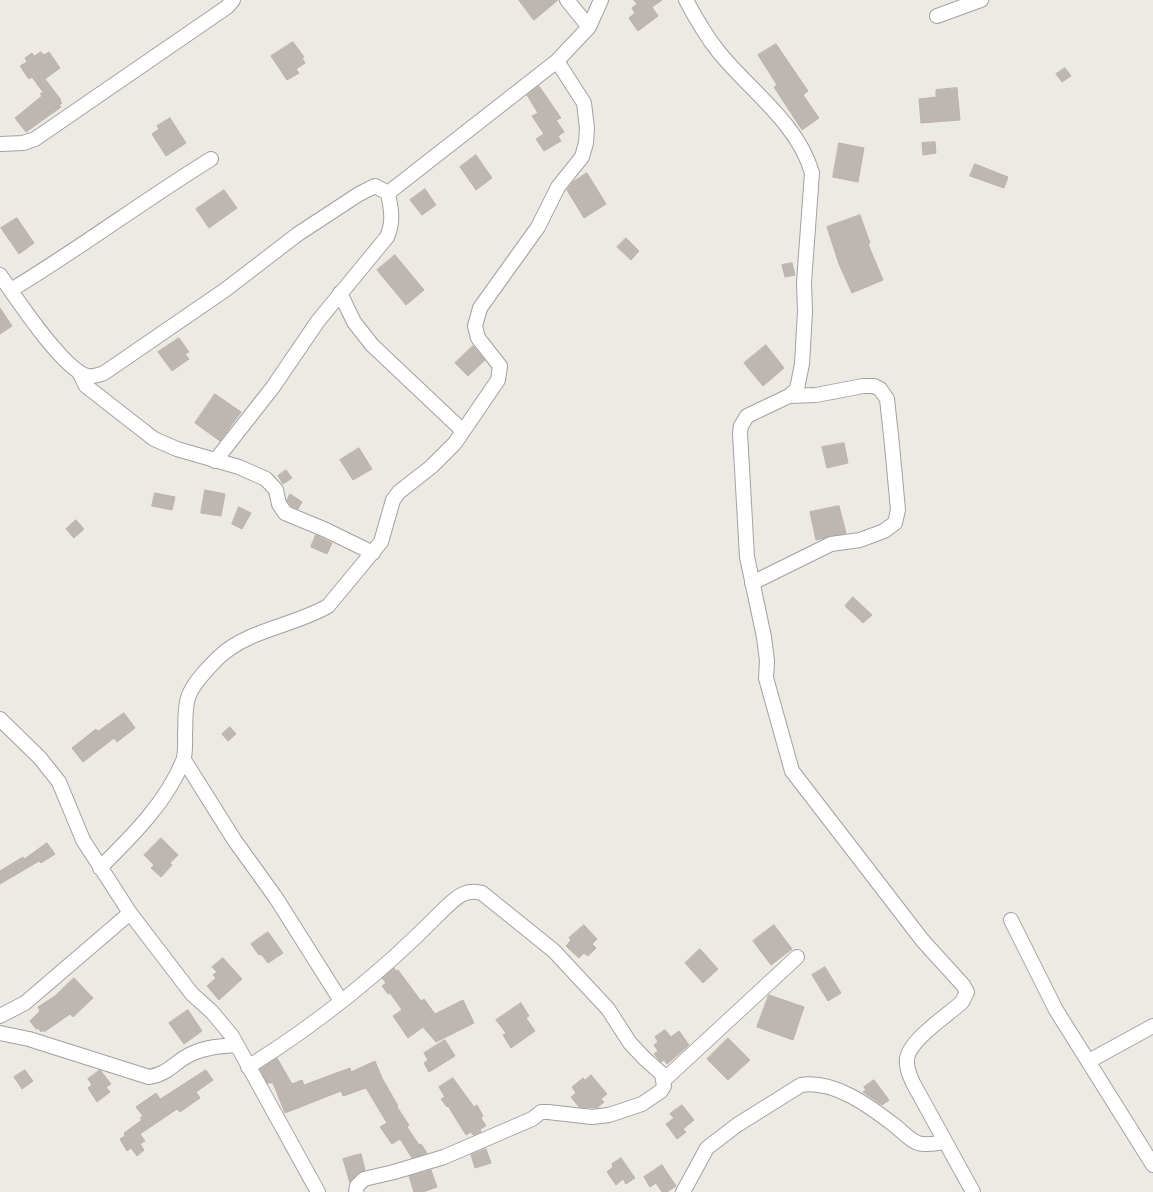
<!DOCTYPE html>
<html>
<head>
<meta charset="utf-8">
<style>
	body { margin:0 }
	canvas { display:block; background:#edeae4 }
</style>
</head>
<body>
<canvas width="1153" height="1192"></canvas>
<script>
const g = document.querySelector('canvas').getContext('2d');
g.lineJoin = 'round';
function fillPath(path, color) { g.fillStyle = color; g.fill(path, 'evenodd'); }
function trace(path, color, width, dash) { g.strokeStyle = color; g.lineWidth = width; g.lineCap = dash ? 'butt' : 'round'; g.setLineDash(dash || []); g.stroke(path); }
const building = new Path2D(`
	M519,0H558L534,20Z
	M634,0H662L652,7L658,16L638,31L629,18L635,13L632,8L637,4Z
	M293,42L304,57L302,58L305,63L296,69L299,73L287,80L271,56Z
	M776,44L808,91L803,95L819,118L802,130L774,87L777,85L758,55Z
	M41,52L44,55L49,52L60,68L45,79L61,100L60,101L62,103L59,105L61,107L26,132L15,118L42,96L40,94L43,92L32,77L29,79L20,66L27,62L25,58L32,53L34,56Z
	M1065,68L1071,76L1062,82L1056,74Z
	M539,86L561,118L556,120L564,132L558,136L561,141L544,151L536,139L544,134L532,116L538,113L527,95Z
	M957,88L960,120L921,123L919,99L936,97V90Z
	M170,118L186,143L166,156L152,134L159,129L157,126Z
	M935,142L936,153L923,155L922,143Z
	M839,143L864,148L858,182L833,177Z
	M476,155L492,178L476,190L460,167Z
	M975,164L1008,177L1004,188L970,176Z
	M587,173L606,204L584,218L567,190L573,182Z
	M425,189L436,205L422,215L410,200Z
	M224,190L237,208L209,228L196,209Z
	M860,215L870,243L868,244L883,280L852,293L839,264L827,227Z
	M17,218L34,243L19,254L1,228Z
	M626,238L639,251L631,260L617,247Z
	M395,255L424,290L406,305L377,270Z
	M792,263L795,275L785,277L782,265Z
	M0,308L12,326L0,334Z
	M179,338L189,352L185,354L189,359L172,371L158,352Z
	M766,345L784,368L763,386L744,363Z
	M473,346L485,360L468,376L455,363Z
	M215,394L241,412L220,441L195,423Z
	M844,443L848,463L827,468L822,447Z
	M359,448L372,469L353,480L340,460Z
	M286,470L292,478L283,484L278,476Z
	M205,490L225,494L221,516L201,513Z
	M155,493L175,497L172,510L152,506Z
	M290,494L302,502L298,509L291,506L287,501Z
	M839,506L846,533L816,540L810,512Z
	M239,507L251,513L242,529L232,524Z
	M76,520L84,529L74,538L66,529Z
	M316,535L332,543L327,554L311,547Z
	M853,597L872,615L863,623L845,606Z
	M124,713L135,728L117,742L114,738L83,762L72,748L96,729L98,731Z
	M230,727L236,734L228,741L222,734Z
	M161,838L178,855L170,863L172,865L161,877L151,868L154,865L144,855Z
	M47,843L55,854L41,863L39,861L0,884V871L23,857L24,859Z
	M584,925L597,939L592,944L596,948L588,956L584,953L579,958L566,946L571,940L569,938Z
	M774,925L792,949L771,965L753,941Z
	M268,932L283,953L268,963L261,954L259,955L251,944Z
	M700,949L718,969L703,983L685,963Z
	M223,958L242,979L219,1000L207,986L216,978L213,975L217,972L212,967Z
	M825,967L841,993L828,1001L812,975Z
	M394,968L396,971L398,970L421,1001L424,999L435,1014L463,1000L474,1023L436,1042L423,1027L408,1038L393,1016L402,1010L390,993L388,994L382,986L386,983L382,978Z
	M74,978L93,998L73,1017L70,1014L44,1032L43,1030L41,1032L38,1028L36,1029L30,1021L40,1011L38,1007L55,996Z
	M769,995L804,1007L793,1040L757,1027Z
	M521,1003L529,1016L526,1018L535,1031L511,1048L503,1035L506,1033L496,1020Z
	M188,1010L202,1031L184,1044L169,1023Z
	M665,1030L671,1037L679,1031L689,1045L667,1064L664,1060L661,1062L654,1054L658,1051L654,1045L658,1042L655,1037Z
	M728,1038L750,1060L728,1080L707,1059Z
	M445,1040L455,1056L429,1072L424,1063L428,1060L424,1053Z
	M277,1058L292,1084L302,1080L304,1085L350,1068L351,1072L375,1061L382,1078L398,1106L397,1107L409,1125L407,1127L419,1145L421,1144L427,1153L412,1158L400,1139L392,1144L380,1127L387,1123L366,1088L343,1096L341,1091L285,1113L273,1083H267L260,1069Z
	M25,1070L33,1081L22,1089L14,1077Z
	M100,1070L111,1084L106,1087L110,1092L97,1102L88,1088L92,1085L88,1079Z
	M206,1070L213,1080L196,1092L200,1098L180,1112L177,1109L140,1134L145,1141L140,1144L144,1150L137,1156L131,1148L127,1151L120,1139L125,1136L124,1133L142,1120L140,1118L143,1116L136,1107L156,1093L160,1099Z
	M591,1075L607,1094L601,1099L604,1102L597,1108L579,1107L571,1097L576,1093L572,1087L583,1078L585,1080Z
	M453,1078L474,1107L477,1105L483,1116L481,1118L486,1126L480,1129L481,1132L473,1135L471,1132L466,1135L448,1106L447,1107L441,1099L445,1097L439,1087Z
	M874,1080L889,1100L882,1105L863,1092L866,1090L864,1087Z
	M682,1105L694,1120L683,1129L686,1132L677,1139L666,1124L674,1118L670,1114Z
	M486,1149L491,1163L475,1168L471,1155Z
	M361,1154L365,1170L358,1173L350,1183L343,1159Z
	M621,1158L635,1178L626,1184L623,1179L616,1185L607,1172L613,1167L612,1164Z
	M662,1165L676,1186L667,1192H662L656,1183L650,1187L644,1177Z
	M431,1170L437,1187L423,1192H414L409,1176Z`);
fillPath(building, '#bdb6b1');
trace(building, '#bdb2a8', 1);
const street = new Path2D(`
	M567,0L589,27
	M686,0C695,17 706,36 718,51C749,90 798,123 812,173L804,282L805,311L802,364L797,389L789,396L747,416L741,426L740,433L747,557L764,637L767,661L766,678L792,771L923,941L963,985L967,992L962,1002C948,1015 909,1040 907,1059C906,1068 910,1076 913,1083L973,1192
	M937,16L981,0
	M0,144L23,143L35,139L227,7L233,0
	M0,275C16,298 62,368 87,376C93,377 98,375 104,373L225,290L298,234L359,194L375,186L388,193L557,61L589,27L601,0
	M11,290C79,249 143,201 211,159
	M340,293L354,322L372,345L463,431
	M79,372L86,386L154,439L177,449L239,467L266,479L276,490L279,504L285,513L326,530L373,553
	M215,461L273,387L318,321L387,237C394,221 391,209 388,193
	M752,583L831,544L860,540L884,531L895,523L898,510L892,445L887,399L880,389L874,386H863L816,395L789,396
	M0,719L40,758L59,782L83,840L130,913L192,994L212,1012L232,1036L318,1192
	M184,760L235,841L276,898L341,1001
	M100,868C131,837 166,803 183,761C186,753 185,742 185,734C186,721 184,707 189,695C194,682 209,667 219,657C249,629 294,626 328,606L381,542L393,500L399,492L431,467L455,443L498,380L500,366L478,338L475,326L480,308L538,227L558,187L582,157L586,143L587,128L584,103L557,61
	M1011,920L1056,1010L1153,1165
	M0,1016L25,1003L130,913
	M0,1033L29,1039L149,1077C169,1074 174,1062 191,1054C206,1047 221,1046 237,1045
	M1089,1061L1153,1026
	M248,1067C317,1024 382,972 439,914C452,902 463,887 482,893L554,951L608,1009L630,1043L645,1059L662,1074L664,1086L661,1091L642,1104L609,1115L592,1117L548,1112H541L532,1119L444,1157L394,1172L364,1179L357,1186L356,1192
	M664,1080L797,957
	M683,1192L707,1148L737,1125L801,1085C834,1080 868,1105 894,1125C901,1130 909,1140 918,1143C926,1146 937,1143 945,1142`);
trace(street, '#a1a1a1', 16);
trace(street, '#fff', 14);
</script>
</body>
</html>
